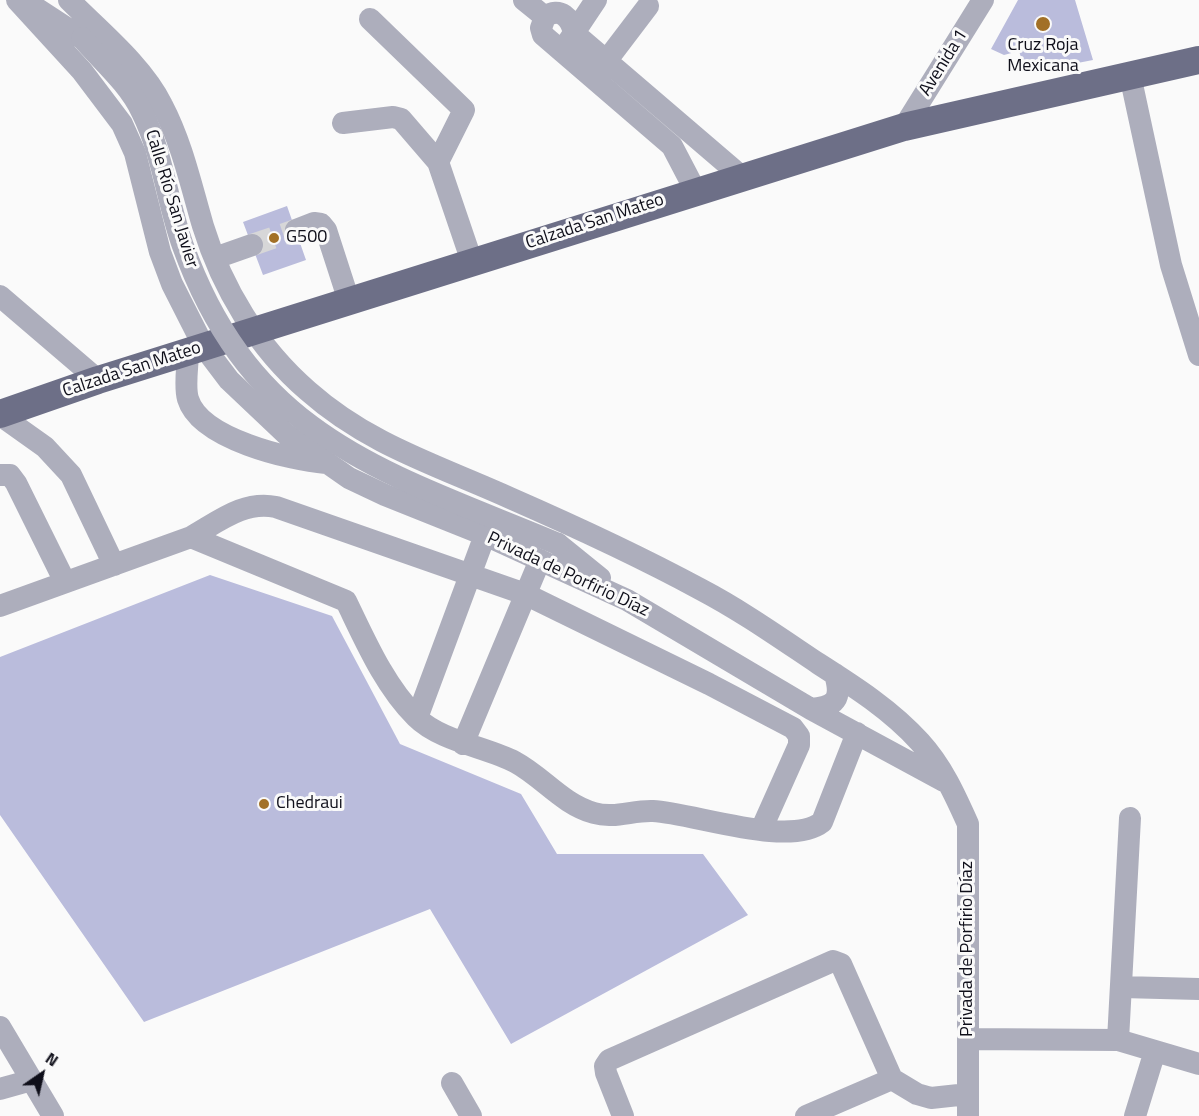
<!DOCTYPE html>
<html>
<head>
<meta charset="utf-8">
<style>
	body { margin:0 }
	#map { position:relative; width:1199px; height:1116px; overflow:hidden; background:#fafafa; font-family:"Titillium Web",sans-serif }
	canvas { display:block }
	.north { position:absolute; left:12px; top:1044px; width:60px; height:60px; -webkit-text-stroke:4px #fafafa; paint-order:stroke; rotate:34deg; font-size:16px; font-weight:700; line-height:24px; text-align:center; color:#0f0f1a }
	.north::after { content:''; display:block; margin:auto; width:21px; height:27px; background:#0f0f1a; clip-path:polygon(50% 0,100% 100%,50% 72%,0 100%) }
</style>
</head>
<body>
<div id="map">
<canvas width="1199" height="1116"></canvas>
<div class="north">N</div>
</div>
<script>
const g = document.querySelector('canvas').getContext('2d');
g.lineJoin = 'round';
function fillPath(path, color) { g.fillStyle = color; g.fill(path, 'evenodd'); }
function trace(path, color, width, dash) { g.strokeStyle = color; g.lineWidth = width; g.lineCap = dash ? 'butt' : 'round'; g.setLineDash(dash || []); g.stroke(path); }
function label(font, color, halo, rows, align = 'center') {
  g.font = font + ' "Titillium Web",sans-serif'; g.lineWidth = 6; g.setLineDash([]); g.textBaseline = 'middle'; g.strokeStyle = halo; g.fillStyle = color; for (const [text, x, y, turn = 0] of rows) {
    g.save(); g.translate(x, y); g.rotate((+turn || 0) * Math.PI / 180); g.textAlign = isNaN(turn) ? turn : align; if (halo) g.strokeText(text, 0, 0); g.fillText(text, 0, 0); g.restore();
  }
}
fillPath(new Path2D(`
	M1018,0H1075L1093,60L1026,73L1019,51L1004,55L991,49Z
	M287,206L306,260L263,275L243,222Z
	M210,575L332,616L400,744L521,794L557,854H703L748,915L511,1044L430,909L144,1022L0,815V657Z`), '#babcdc');
trace(new Path2D(`
	M252,245L296,230`), '#d7d7d8', 22, [22, 11]);
trace(new Path2D(`
	M17,0L82,71L122,124L135,153L160,252L172,284L204,347L229,380L286,434L349,478L385,495L485,535L627,600L811,709L944,781
	M69,0C100,31 143,66 162,105C182,143 191,185 203,226C222,288 258,348 308,391C369,445 437,465 510,498C574,526 639,556 700,589C742,611 780,638 819,664C855,687 891,710 920,742C942,766 955,795 968,824V1116
	M524,0L545,17
	M36,8L82,38
	M370,19L464,110L438,162L472,262
	M568,42L596,0
	M607,60L648,6
	M1130,75L1171,265L1199,355
	M343,123L393,117L401,119L438,162
	M904,127L983,0
	M695,190L672,146L543,35L541,28L545,17C560,6 571,18 574,33L741,176
	M296,230L314,223L321,224L326,230L349,301
	M215,258L252,245
	M0,296L98,380
	M188,352C188,365 184,386 188,399C200,439 290,460 326,463
	M0,415L45,447L71,475L114,565
	M0,475H10L16,483L65,582
	M191,537C218,522 244,500 276,507L525,594L709,684L793,728L799,736V745L761,830
	M558,544L600,578
	M0,606L191,537L346,601C365,640 384,685 416,717C440,741 486,747 515,762C543,777 562,804 594,813C614,819 633,810 653,811C693,813 789,848 822,822L857,733
	M811,709C836,706 842,700 835,674
	M417,718L485,535
	M463,744L540,560
	M1122,987L1199,989
	M0,1027L53,1116
	M968,1039L1118,1040L1199,1064
	M1118,1040L1130,818
	M452,1083L471,1116
	M0,1089L32,1080
	M623,1116L606,1073L605,1066L609,1060L833,961L841,964L892,1079L917,1094L931,1098L968,1094
	M806,1116L892,1079
	M1135,1116L1155,1051`), '#adaebc', 22);
trace(new Path2D(`
	M0,414L98,380L904,127L1199,60`), '#6d6f87', 28);
trace(new Path2D(`
	M82,38C102,61 129,84 142,112C163,154 167,202 183,246C253,440 386,472 558,544`), '#adaebc', 22);
for (const [x, y, r, color] of [
	[1043,24,8,"#a27026"],
	[274,238,6,"#a27026"],
	[264,804,6,"#a27026"]
]) { const dot = new Path2D(); dot.arc(x, y, r, 0, 2 * Math.PI); g.fillStyle = color; g.fill(dot); trace(dot, '#fafafa', 2); }
label('18px', '#0f0f1a', '#fafafa', [
	["Cruz Roja",1043,46,"center"],
	["Mexicana",1043,67,"center"],
	["G500",286,238],
	["Chedraui",276,804]
], 'left');
label('18px', '#0f0f1a', '#fafafa', [
	["Avenida 1",944,63,-58],
	["Calle Río San Javier",171,199,73],
	["Calzada San Mateo",595,222,-18],
	["Calzada San Mateo",132,370,-18],
	["Privada de Porfirio Díaz",568,575,25],
	["Privada de Porfirio Díaz",968,949,-90]
]);
</script>
</body>
</html>
